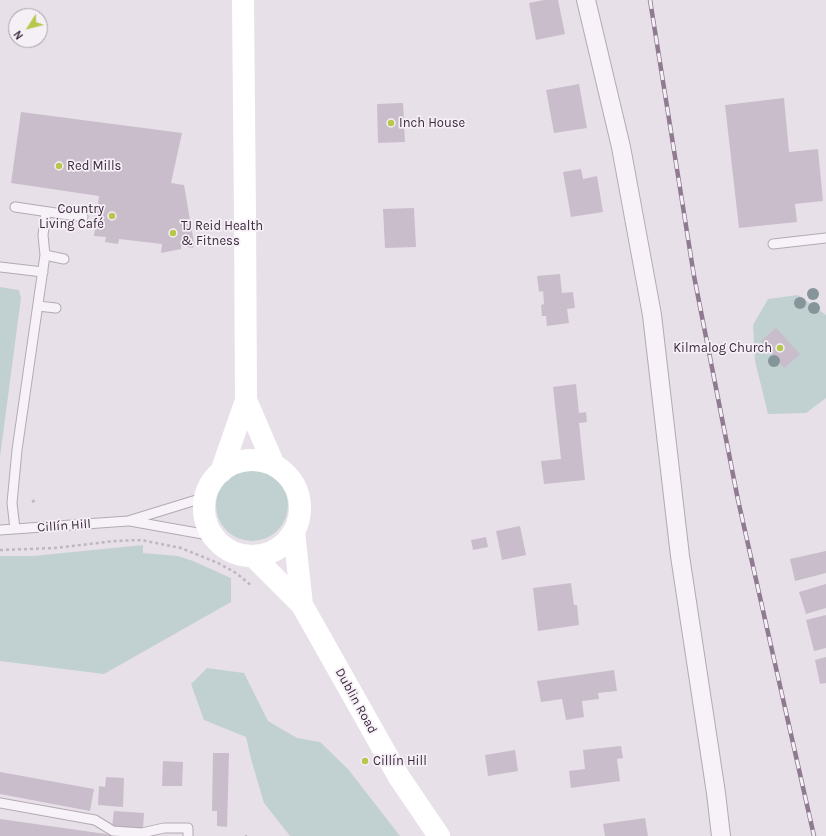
<!DOCTYPE html>
<html>
<head>
<meta charset="utf-8">
<style>
	body { margin:0 }
	#map { position:relative; width:826px; height:836px; overflow:hidden; background:#e7e0e8; font-family:Karla,sans-serif }
	canvas { display:block }
	.north { position:absolute; left:8px; top:8px; width:40px; height:40px; box-sizing:border-box; background:#f5eff6; border:1px solid #aba0ad; border-radius:50%; rotate:234deg; font-size:11px; font-weight:700; line-height:16px; text-align:center; color:#3d293f }
	.north::after { content:''; display:block; margin:auto; width:14px; height:18px; background:#b7c74b; clip-path:polygon(50% 0,100% 100%,50% 72%,0 100%) }
</style>
</head>
<body>
<div id="map">
<canvas width="826" height="836"></canvas>
<div class="north">N</div>
</div>
<script>
const g = document.querySelector('canvas').getContext('2d');
g.lineJoin = 'round';
function fillPath(path, color) { g.fillStyle = color; g.fill(path, 'evenodd'); }
function trace(path, color, width, dash) { g.strokeStyle = color; g.lineWidth = width; g.lineCap = dash ? 'butt' : 'round'; g.setLineDash(dash || []); g.stroke(path); }
function label(font, color, halo, rows, align = 'center') {
  g.font = font + ' Karla,sans-serif'; g.lineWidth = 3.5; g.setLineDash([]); g.textBaseline = 'middle'; g.strokeStyle = halo; g.fillStyle = color; for (const [text, x, y, turn = 0] of rows) {
    g.save(); g.translate(x, y); g.rotate((+turn || 0) * Math.PI / 180); g.textAlign = isNaN(turn) ? turn : align; if (halo) g.strokeText(text, 0, 0); g.fillText(text, 0, 0); g.restore();
  }
}
fillPath(new Path2D(`
	M0,287L19,290L21,298L0,457Z
	M798,295L826,315V398L806,413L768,414L755,361L753,325L768,299Z
	M216 505a36 36 0 1 1 72 0a36 36 0 1 1-72 0Z
	M143,545V553L178,556L193,561L231,578V602L104,674L0,661V556H33Z
	M207,668L244,673L268,721L297,738L320,742L348,769L400,836H290L264,803L251,759L246,737L204,720L191,684Z`), '#c1d1d2');
fillPath(new Path2D(`
	M544,0H558L565,34L536,40L529,3Z
	M579,84L587,128L554,133L546,90Z
	M784,98L789,152L818,149L823,201L795,204L797,222L739,228L725,105Z
	M403,103L405,142L378,143L377,104Z
	M21,112L182,133L171,183L184,185L194,243L193,248L181,246V249L161,253L162,244L119,239L118,244L105,242L106,237L94,236L99,196L11,183Z
	M581,169L583,179L597,176L603,212L571,217L563,172Z
	M414,208L416,247L385,248L383,209Z
	M560,274L562,293L573,292L575,308L567,309L569,323L547,326L546,316H542L541,305L544,304L543,291L539,292L537,276Z
	M776,328L800,354L784,368L761,341Z
	M576,384L579,413L586,412L587,422L579,423L585,480L544,484L541,461L561,459L553,387Z
	M520,526L526,555L502,560L496,531Z
	M486,537L488,547L473,550L471,540Z
	M826,551V573L795,581L790,559Z
	M571,583L574,605H577L579,625L538,631L533,588Z
	M826,584V608L806,614L799,592Z
	M826,615V648L814,651L806,620Z
	M826,657V683L820,684L815,660Z
	M614,670L617,691L598,693L599,699L582,701L584,717L566,720L562,699L541,702L537,681Z
	M621,746L623,758L617,759L620,781L571,788L569,771L585,769L583,750Z
	M515,750L518,771L488,776L485,755Z
	M213,753H229L227,827L217,826V811H212Z
	M163,761L183,762L182,786H162Z
	M0,772L94,789L90,811L0,794Z
	M106,777L124,778L123,807L98,805L99,786L105,787Z
	M114,811L144,813L143,829L112,827Z
	M645,818L648,836H605L603,824Z
	M0,819L113,835V836H0Z`), '#c9bdcb');
const lane = new Path2D(`
	M15,207L83,217
	M773,244L826,238
	M45,255L64,259
	M0,267L43,272
	M38,306L56,308
	M130,521L214,536
	M15,529L12,503L17,450L45,255L43,235L46,212
	M0,530L128,521L206,497
	M0,803L95,820L113,831L142,833L164,828H188V836`);
const street = new Path2D(`
	M586,0L621,147L652,315L680,556L716,793L721,836`);
trace(lane, '#b4a9b5', 11);
trace(street, '#b4a9b5', 20);
trace(new Path2D(`
	M32,502L35,500
	M0,550L55,548L115,541L141,540L181,548L218,563L236,573L252,586
	M246,836V835`), '#beb6c0', 2.5, [3, 3]);
trace(lane, '#f6f2f7', 9);
trace(street, '#f6f2f7', 18);
trace(new Path2D(`
	M246,400L274,465
	M204 508a48 48 0 1 1 96 0a48 48 0 1 1-96 0Z
	M221,472L246,400L245,214L243,0
	M294,532L302,605
	M254,557L302,605L399,777L439,836`), '#fff', 22);
const rail = new Path2D(`
	M650,0L694,276L738,500L814,836`);
trace(rail, '#8f7a91', 4.5);
trace(rail, '#f5eff6', 3, [9]);
g.fillStyle = '#86959a';
for (const [x, y] of [
	[813,294],
	[800,303],
	[814,308],
	[774,361]
]) { g.beginPath(); g.arc(x, y, 6, 0, 2 * Math.PI); g.fill(); }
for (const [x, y, r, color] of [
	[391,123,4,"#b7c74b"],
	[59,166,4,"#b7c74b"],
	[112,216,4,"#b7c74b"],
	[173,233,4,"#b7c74b"],
	[780,348,4,"#b7c74b"],
	[365,761,4,"#b7c74b"]
]) { const dot = new Path2D(); dot.arc(x, y, r, 0, 2 * Math.PI); g.fillStyle = color; g.fill(dot); trace(dot, '#f5eff6', 1.5); }
label('13px', '#3d293f', '#f5eff6', [
	["Inch House",399,123],
	["Red Mills",67,166],
	["Country",104,209,"right"],
	["Living Café",104,224,"right"],
	["TJ Reid Health",181,226],
	["& Fitness",181,241],
	["Kilmalog Church",772,348,"right"],
	["Cillín Hill",373,761]
], 'left');
label('13px', '#3d293f', '#f5eff6', [
	["Cillín Hill",64,526,-4],
	["Dublin Road",356,701,61]
]);
</script>
</body>
</html>
